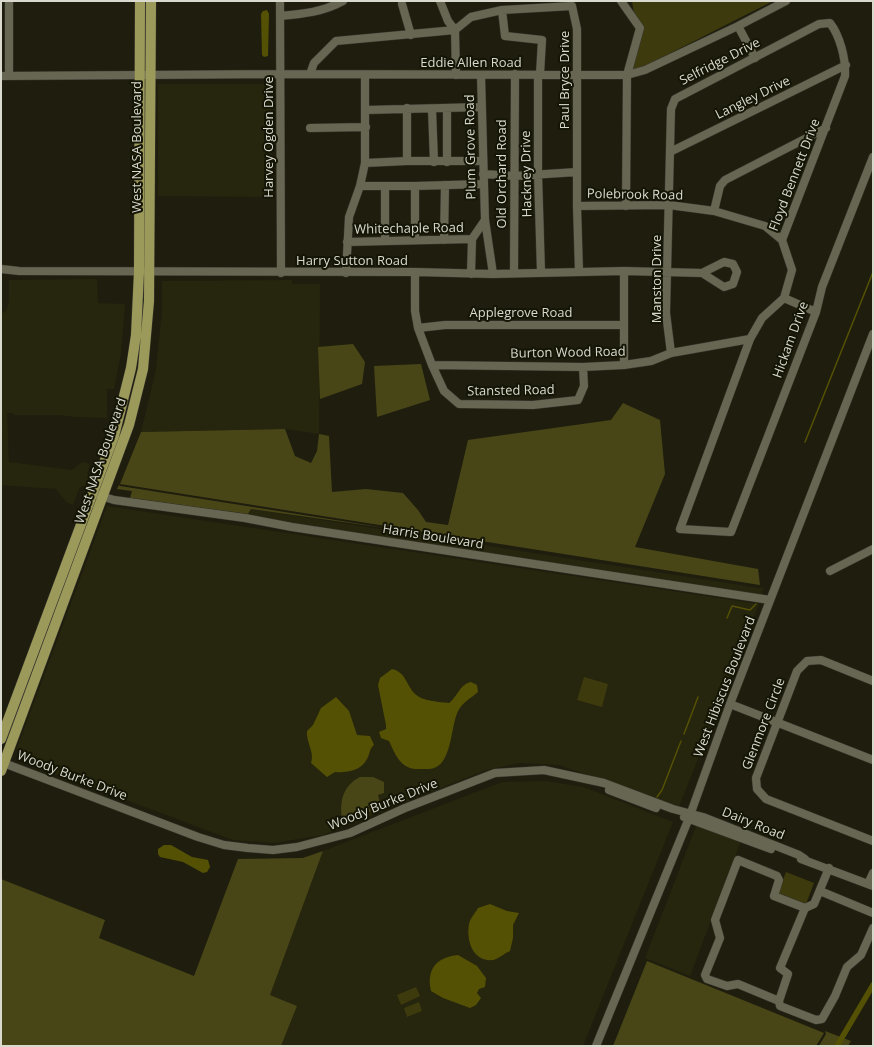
<!DOCTYPE html>
<html>
<head>
<meta charset="utf-8">
<style>
	body { margin:0 }
	#map { position:relative; width:874px; height:1047px; overflow:hidden; background:#1f1e0e; font-family:"Open Sans",sans-serif }
	canvas { display:block }
	.frame { position:absolute; inset:0; border:2px solid #d9d9ce; pointer-events:none }
</style>
</head>
<body>
<div id="map">
<canvas width="874" height="1047"></canvas>
<div class="frame"></div>
</div>
<script>
const g = document.querySelector('canvas').getContext('2d');
g.lineJoin = 'round';
function fillPath(path, color) { g.fillStyle = color; g.fill(path, 'evenodd'); }
function trace(path, color, width, dash) { g.strokeStyle = color; g.lineWidth = width; g.lineCap = dash ? 'butt' : 'round'; g.setLineDash(dash || []); g.stroke(path); }
function label(font, color, halo, rows, align = 'center') {
  g.font = font + ' "Open Sans",sans-serif'; g.lineWidth = 4; g.setLineDash([]); g.textBaseline = 'middle'; g.strokeStyle = halo; g.fillStyle = color; for (const [text, x, y, turn = 0] of rows) {
    g.save(); g.translate(x, y); g.rotate((+turn || 0) * Math.PI / 180); g.textAlign = isNaN(turn) ? turn : align; if (halo) g.strokeText(text, 0, 0); g.fillText(text, 0, 0); g.restore();
  }
}
fillPath(new Path2D(`
	M158,84H271L270,197L158,196Z
	M97,279L98,303L125,304L121,353L114,389H107V418L76,417L58,415H14L13,413H7L9,462L72,470L82,462L90,464L87,473L89,475L85,486L80,487L73,505L66,502L56,489L1,485V314L6,311L9,301V280Z
	M292,280V284H320L319,434L285,429L141,432L156,369L162,311V281Z
	M107,506L759,604L679,807L559,765L520,763L486,770L323,835L274,843L233,840L22,761L17,748Z
	M251,509L759,588L764,587L761,596L292,526L249,514Z
	M545,781L584,787L673,822L583,1046H281L297,1006L270,995L323,851L502,782Z
	M697,824L741,841L690,976L645,958Z`), '#26250d');
fillPath(new Path2D(`
	M632,1H773L639,69L631,71L643,29L634,14Z
	M584,677L608,684L602,707L577,700Z
	M786,872L814,883L806,904L778,893Z
	M416,987L420,996L401,1005L397,995Z
	M419,1002L422,1011L407,1017L404,1008Z`), '#3d3b0e');
fillPath(new Path2D(`
	M353,344L365,362L362,384L320,399L318,347Z
	M421,364L430,400L377,417L374,366Z
	M623,403L660,420L665,474L635,547L758,569L760,585L120,484L141,432L285,429L295,456L311,463L317,451L319,434L329,436L332,492L366,489L403,493L418,510L426,522L448,525L468,440L611,420Z
	M119,485L120,486L392,529L251,509L248,514L130,498L132,491L117,489Z
	M360,777H373L384,782V793L378,795L381,807L355,818H342C339,800 344,785 360,777Z
	M323,851L270,995L297,1006L281,1046H1V879L105,920L99,938L194,976L238,859L303,858Z
	M647,961L824,1033L816,1046H613Z
	M825,1031L851,1041L848,1046H819L826,1034Z`), '#484617');
fillPath(new Path2D(`
	M267,10L269,14L268,56L264,57L262,55L261,14L263,11Z
	M392,669C406,672 406,685 415,694C422,701 439,702 449,703C458,696 460,684 471,682L477,685L478,692C471,698 462,703 458,711C451,726 452,756 438,766C433,770 426,769 420,769C401,770 396,756 389,741L381,738L379,732L386,729V725L378,685L380,678Z
	M336,697L349,711L357,735L370,736L374,745C369,749 370,754 367,759C361,771 346,773 335,772L327,777L311,763C315,752 306,743 307,731L313,725L321,708Z
	M164,845H171L192,857L208,860L210,867L207,872L203,873L183,862L160,857L158,854V849Z
	M490,904L507,911L519,913L513,925V938L510,951C505,953 498,959 493,960C473,962 466,941 469,924C470,919 475,913 478,908Z
	M458,955L477,966L486,978L485,987L479,989L477,993L481,998L476,1005L470,1008L443,998L431,991C426,969 437,957 458,955Z`), '#545105');
trace(new Path2D(`
	M805,442L873,272
	M727,618L732,606L750,610L756,604
	M684,734L698,697
	M657,797L662,790L681,741`), '#545105', 1.5);
trace(new Path2D(`
	M837,1046L873,985`), '#545105', 5.5);
const minor = new Path2D(`
	M280,1L281,273
	M440,1L448,21L455,30L456,75
	M621,1L640,28L627,75L626,206
	M402,4L411,35
	M502,10L505,36L542,40L540,74
	M280,16C303,14 323,12 343,1
	M738,26L755,58
	M310,74L314,63L336,41L455,30L471,17L502,10L572,6L577,29V206L579,272
	M538,74V174L541,272
	M481,75L485,220L493,274
	M1,76L281,74L627,75L645,70L738,26L786,1
	M9,76V1
	M447,108V162
	M432,109L434,162
	M366,110L481,107
	M310,128L366,127
	M670,152L846,65
	M407,161V108
	M365,163L407,161H482
	M483,174L515,176L577,172
	M360,186H415L483,184
	M415,186V240
	M577,206L669,205L714,211L765,226L782,240
	M714,211L720,186L725,180L826,128
	M385,240V186
	M444,240L445,185
	M347,242L472,239
	M1,269L19,271L415,272L493,274L624,271L702,273L724,287L733,284L737,272L733,264L724,262L702,273
	M624,271V365
	M415,272V311L418,328L432,365L444,391L459,404L533,405L578,400L584,386L583,367
	M346,273L349,217L360,186L365,163V75
	M514,273L515,74
	M471,274L472,239L485,220
	M784,298L816,312
	M418,328L445,325H624
	M671,353L666,313L671,109L675,99L819,24L830,23C840,36 846,59 845,76L782,240L792,270L784,298L762,318L750,339L680,529L731,532L816,312L822,287L873,157
	M432,365L583,367L624,365L651,361L671,353L750,339
	M98,495L114,500L245,518L292,527L770,600
	M830,571L873,549
	M873,681L821,660L807,661L797,671L756,778L757,789L766,799L873,841
	M730,704L873,760
	M1,762L198,837L224,845L248,848L273,850L297,847L350,833L405,808L495,773L544,770L604,783L673,809L703,817L799,855L805,859
	M609,790L656,808
	M684,817L771,849
	M801,859L873,886
	M868,884L873,873
	M820,891L873,913
	M805,908L774,896L779,880L777,876L738,860L715,920L720,938L705,975L707,979L727,986L738,984L779,1001L780,1006L816,1020L822,1019L835,996L847,967L861,955L873,928
	M779,1001L788,974L780,968L805,908L814,904L829,868
	M596,1046L689,818L730,704L873,334`);
const major = new Path2D(`
	M1,739L114,436L131,368L136,335L139,272L140,1
	M1,771L129,425L143,369L149,301L151,1`);
trace(minor, '#37362d', 9);
trace(major, '#37362d', 11);
trace(minor, '#676653', 8);
trace(major, '#9c9a5b', 10);
label('13px', '#d9d9ce', '#151505', [
	["Selfridge Drive",720,62,-27],
	["Eddie Allen Road",471,63],
	["Paul Bryce Drive",565,80,-90],
	["Langley Drive",753,98,-26],
	["Harvey Ogden Drive",269,137,-90],
	["West NASA Boulevard",137,147,-90],
	["Plum Grove Road",471,147,-91],
	["Old Orchard Road",502,174,-90],
	["Hackney Drive",527,174,-91],
	["Floyd Bennett Drive",795,175,-69],
	["Polebrook Road",635,195,1],
	["Whitechaple Road",409,229,-1],
	["Harry Sutton Road",352,261],
	["Manston Drive",657,279,-90],
	["Applegrove Road",521,313],
	["Hickam Drive",791,340,-70],
	["Burton Wood Road",568,353,-1],
	["Stansted Road",511,391,-1],
	["West NASA Boulevard",101,461,-71],
	["Harris Boulevard",433,537,9],
	["West Hibiscus Boulevard",725,687,-69],
	["Glenmore Circle",764,724,-69],
	["Woody Burke Drive",72,776,21],
	["Woody Burke Drive",383,805,-22],
	["Dairy Road",753,824,22]
]);
</script>
</body>
</html>
